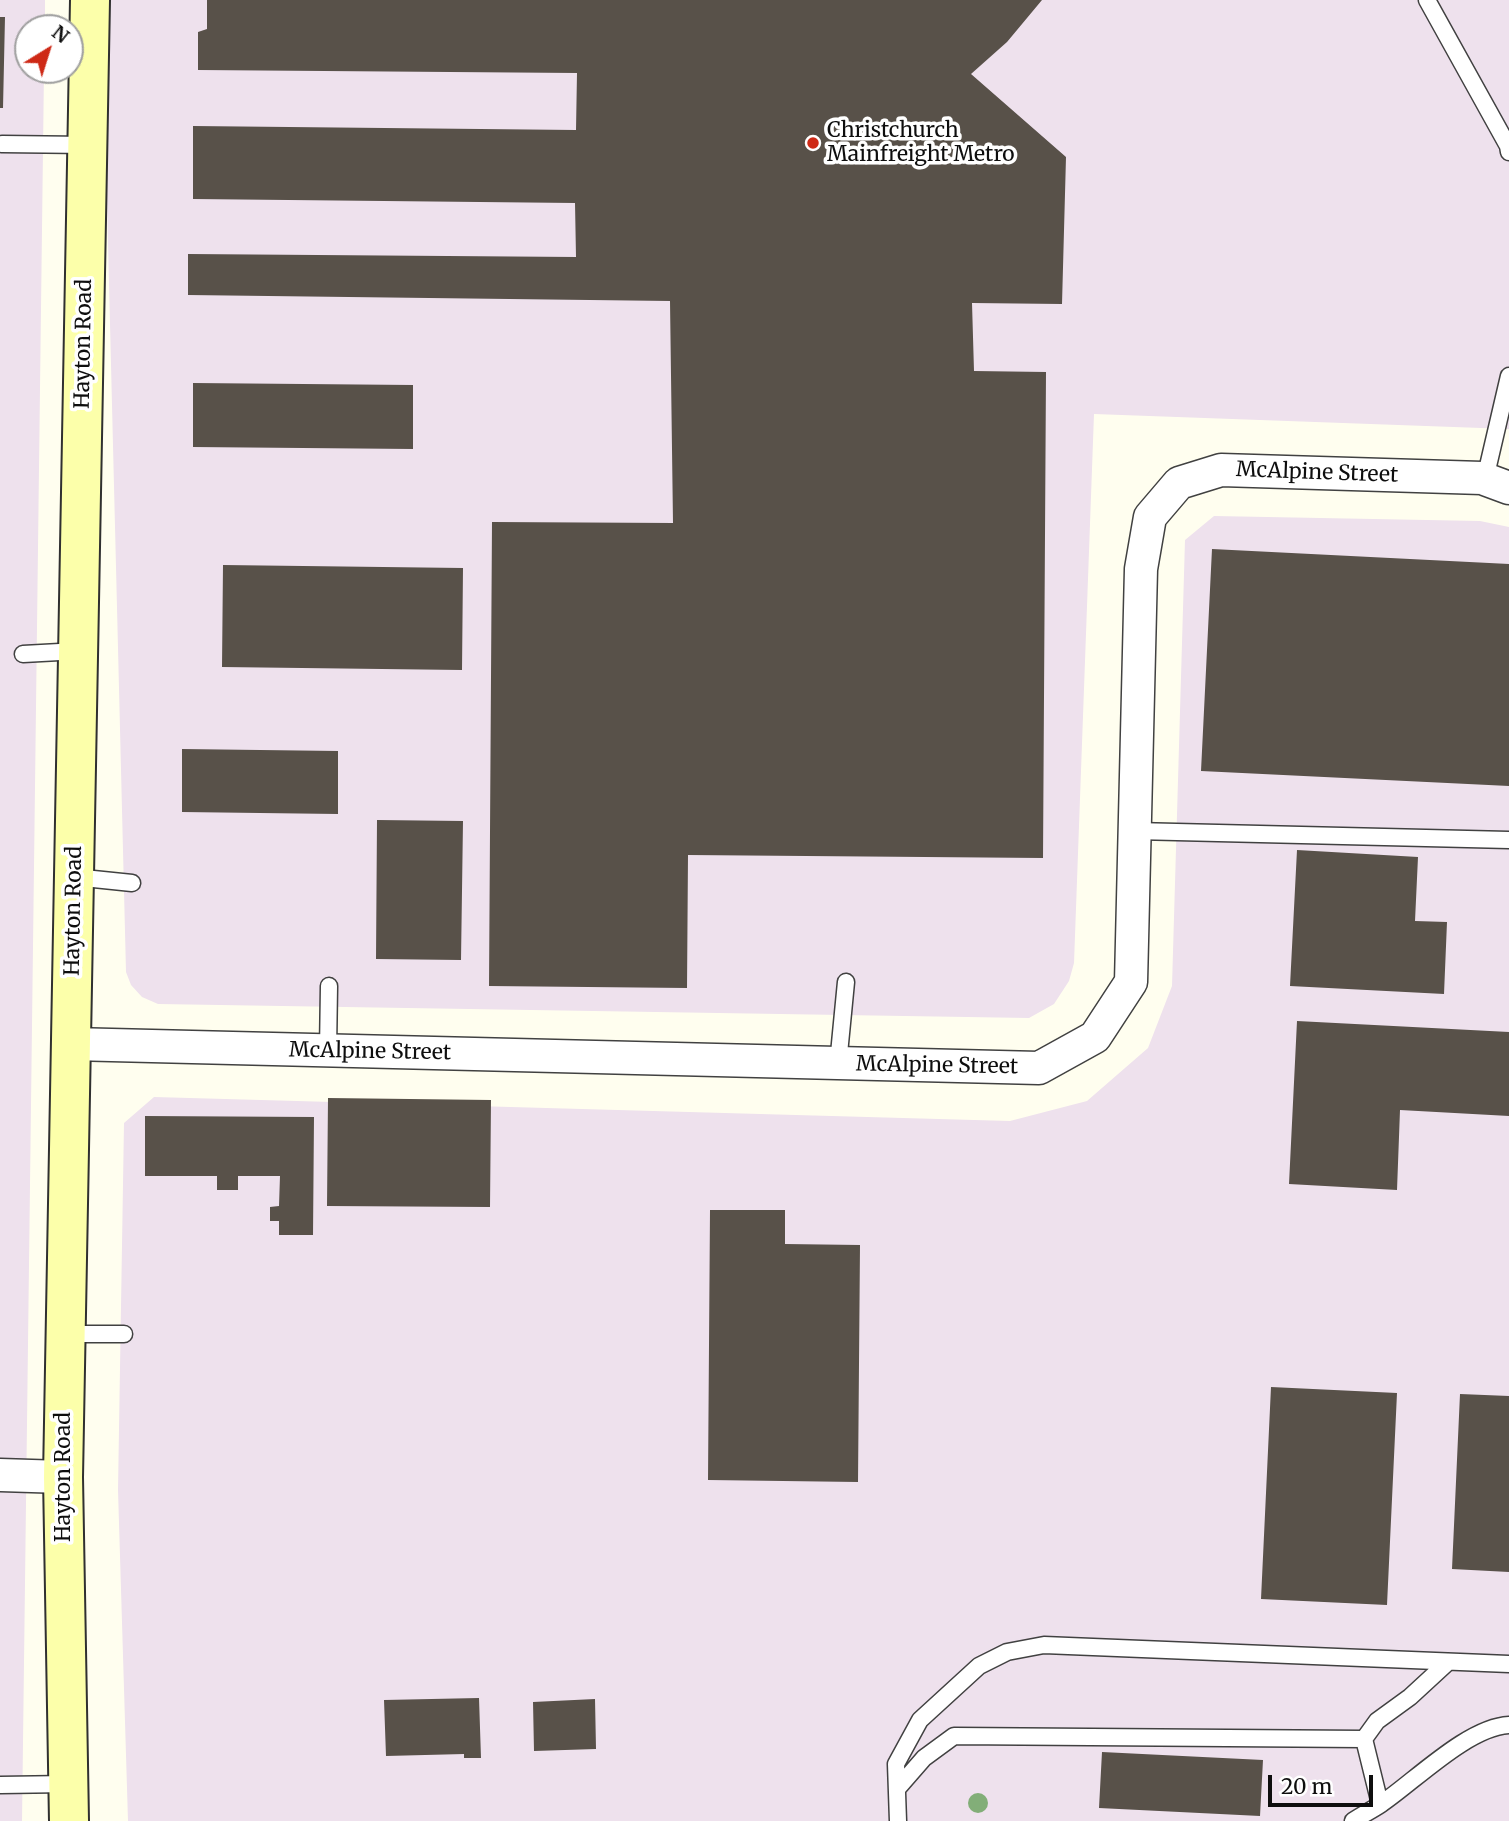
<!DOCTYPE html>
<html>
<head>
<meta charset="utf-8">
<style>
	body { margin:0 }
	#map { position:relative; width:1509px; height:1821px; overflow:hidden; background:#fffeef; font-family:Merriweather,serif }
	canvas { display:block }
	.north { position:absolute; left:14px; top:14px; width:70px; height:70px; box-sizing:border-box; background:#fff; border:2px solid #9f9f9f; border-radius:50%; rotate:38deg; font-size:19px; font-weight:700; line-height:28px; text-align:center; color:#0e0e0e }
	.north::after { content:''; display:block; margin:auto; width:24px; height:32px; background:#ce2916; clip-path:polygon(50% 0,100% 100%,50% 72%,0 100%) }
	.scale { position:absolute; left:1268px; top:1775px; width:105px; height:32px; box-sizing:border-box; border:4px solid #0e0e0e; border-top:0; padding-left:9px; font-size:21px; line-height:24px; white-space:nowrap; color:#0e0e0e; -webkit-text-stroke:5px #fff; paint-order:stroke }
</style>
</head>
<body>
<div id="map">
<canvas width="1509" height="1821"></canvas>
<div class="north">N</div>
<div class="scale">20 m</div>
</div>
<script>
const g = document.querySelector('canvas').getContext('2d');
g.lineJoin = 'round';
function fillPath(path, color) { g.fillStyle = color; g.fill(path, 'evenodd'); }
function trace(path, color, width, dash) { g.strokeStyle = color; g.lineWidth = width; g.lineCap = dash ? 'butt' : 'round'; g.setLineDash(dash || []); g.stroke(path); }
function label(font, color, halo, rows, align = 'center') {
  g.font = font + ' Merriweather,serif'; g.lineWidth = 7; g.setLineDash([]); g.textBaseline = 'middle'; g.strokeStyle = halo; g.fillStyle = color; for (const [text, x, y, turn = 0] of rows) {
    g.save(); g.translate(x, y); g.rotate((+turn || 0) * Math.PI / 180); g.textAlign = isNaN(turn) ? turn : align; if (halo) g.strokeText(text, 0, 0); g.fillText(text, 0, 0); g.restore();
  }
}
fillPath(new Path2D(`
	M0,0H45V28H28V70H44L22,1821H0Z
	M102,0H1509V429L1094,414L1074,963L1069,981L1054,1004L1029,1018L158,1004L142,997L131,985L126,972Z
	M1214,516L1480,521L1509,527V1821H128L118,1490L124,1123L154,1097L1010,1121L1087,1101L1148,1048L1172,986L1185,540Z`), '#eee1ed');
fillPath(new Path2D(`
	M207,0H1042L1007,42L971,74L1066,157L1062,304L972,303L974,371L1046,372L1043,858L688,855L687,988L489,986L492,522L673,523L670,301L188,295V254L576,257L575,203L193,199V126L576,130L577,73L198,70V32L207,29Z
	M0,17H5L3,108H0Z
	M193,383L413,385V449L193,447Z
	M1212,549L1509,564V786L1201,771Z
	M223,565L463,568L462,670L222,667Z
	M182,749L338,751V814L182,812Z
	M377,820L463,821L461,960L376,959Z
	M1297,850L1418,857L1415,921L1447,922L1444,994L1290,986Z
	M1297,1021L1509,1032V1116L1400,1110L1397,1190L1289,1184Z
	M328,1098L491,1100L490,1207L327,1206Z
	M145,1116L314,1117L313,1235H279V1221H270V1207L279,1206L280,1176H238V1190H217V1176H145Z
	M710,1210H785V1244L860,1245L858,1482L708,1480Z
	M1271,1387L1397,1393L1387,1605L1261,1599Z
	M1460,1394L1509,1396V1572L1452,1569Z
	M479,1698L481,1758H464V1754L386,1756L384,1700Z
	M595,1699L596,1749L534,1751L533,1702Z
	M1102,1752L1263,1760L1260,1816L1099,1808Z`), '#585149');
const lane = new Path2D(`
	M1427,0L1508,146L1509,152
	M2,144L88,145
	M1485,479L1509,376
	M23,654L78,651
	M1135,831L1509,840
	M74,877L132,883
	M328,1051L329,986
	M838,1064L846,982
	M66,1334H124
	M1364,1739L1377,1721L1410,1697L1448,1662
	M1364,1739L1380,1804
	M0,1785L68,1784
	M897,1789L924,1758L954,1736L1364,1739
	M898,1821L896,1764L920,1720L979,1666L1007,1652L1044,1645L1509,1664
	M1353,1821C1362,1815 1372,1810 1381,1804C1415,1781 1468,1727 1509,1725`);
const street = new Path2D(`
	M71,1044L1039,1068L1095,1037L1131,982L1141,569L1150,517L1179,483L1221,470L1482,478L1509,488
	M0,1475L63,1477`);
const secondary = new Path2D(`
	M69,1821L63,1477L90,0`);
trace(lane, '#414141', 19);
trace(street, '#414141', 35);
trace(secondary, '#303030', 42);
trace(lane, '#fff', 16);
trace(street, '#fff', 32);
trace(secondary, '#fcffaa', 38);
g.fillStyle = '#82ae78';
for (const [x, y] of [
	[978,1803]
]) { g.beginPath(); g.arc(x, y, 10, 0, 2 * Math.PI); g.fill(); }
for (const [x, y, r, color] of [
	[813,143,7,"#ce2916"]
]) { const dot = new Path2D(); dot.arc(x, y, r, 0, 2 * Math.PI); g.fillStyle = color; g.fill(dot); trace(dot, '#fff', 2.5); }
label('21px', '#0e0e0e', '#fff', [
	["Christchurch",827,131],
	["Mainfreight Metro",827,155]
], 'left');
label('21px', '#0e0e0e', '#fff', [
	["Hayton Road",84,344,-89],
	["McAlpine Street",1317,473,2],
	["Hayton Road",74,911,-89],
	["McAlpine Street",370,1052,1],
	["McAlpine Street",937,1066,1],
	["Hayton Road",64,1477,-90]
]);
</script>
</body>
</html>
